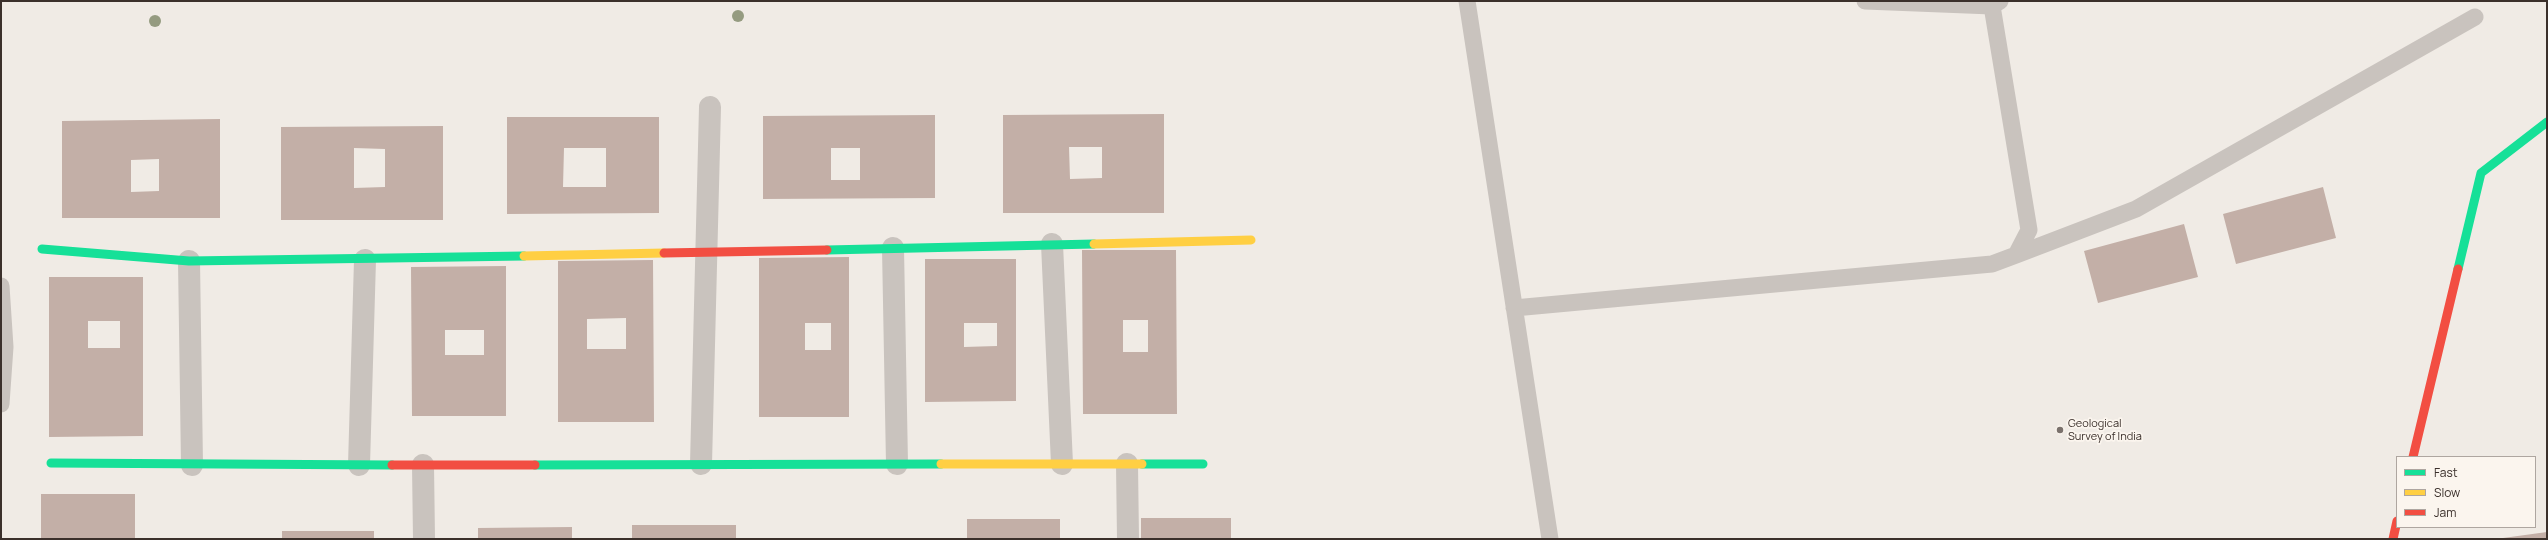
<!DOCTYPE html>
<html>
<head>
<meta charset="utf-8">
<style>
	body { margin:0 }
	#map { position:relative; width:2548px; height:540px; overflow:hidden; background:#f0ebe5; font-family:Manrope,sans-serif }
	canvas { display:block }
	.frame { position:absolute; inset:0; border:2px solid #3b302b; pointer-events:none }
	.legend { position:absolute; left:2396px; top:456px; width:140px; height:72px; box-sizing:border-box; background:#fbf5ee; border:1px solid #aea6a0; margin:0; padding:5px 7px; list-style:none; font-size:12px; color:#3b302b }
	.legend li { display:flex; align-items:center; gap:8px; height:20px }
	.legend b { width:20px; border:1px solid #aea6a0 }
</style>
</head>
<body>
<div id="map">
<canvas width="2548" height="540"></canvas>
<div class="frame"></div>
<ul class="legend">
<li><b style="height:5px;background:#16e098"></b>Fast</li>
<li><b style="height:5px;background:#ffcf43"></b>Slow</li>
<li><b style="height:5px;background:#f24e42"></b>Jam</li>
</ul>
</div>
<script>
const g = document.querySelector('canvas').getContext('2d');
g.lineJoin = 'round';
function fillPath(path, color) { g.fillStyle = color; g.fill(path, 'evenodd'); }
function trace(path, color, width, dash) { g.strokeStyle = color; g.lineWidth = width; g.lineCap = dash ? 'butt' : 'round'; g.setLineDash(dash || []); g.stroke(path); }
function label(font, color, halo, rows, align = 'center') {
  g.font = font + ' Manrope,sans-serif'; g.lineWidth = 3.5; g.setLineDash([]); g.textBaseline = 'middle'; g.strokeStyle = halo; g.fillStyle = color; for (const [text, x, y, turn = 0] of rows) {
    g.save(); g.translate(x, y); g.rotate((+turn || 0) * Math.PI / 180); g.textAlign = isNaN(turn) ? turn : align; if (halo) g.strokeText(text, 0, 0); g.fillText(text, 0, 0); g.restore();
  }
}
fillPath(new Path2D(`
	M1164,114V213H1003V115ZM1069,147H1102V178L1070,179Z
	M935,115V198L763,199V116ZM831,148H860V180H831Z
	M507,117H659V213L507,214ZM564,148H606V187H563Z
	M220,119V218H62V121ZM159,159V191L131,192V160Z
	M443,126V220H281V127ZM354,148L385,149V187L354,188Z
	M2323,187L2336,238L2236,264L2223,214Z
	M2184,224L2198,277L2098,303L2084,251Z
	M1082,250H1176L1177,414H1083ZM1123,320H1148V352H1123Z
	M849,257V417H759V258ZM805,323H831V350H805Z
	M925,259H1016V401L925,402ZM964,323H997V346L964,347Z
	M653,260L654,422H558V261ZM626,318V349H587V319Z
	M506,266V416H412L411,267ZM445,330H484V355H445Z
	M49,277H143V436L49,437ZM88,321H120V348H88Z
	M41,494H135V539H41Z
	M1141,518H1231V539H1141Z
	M967,519H1060V539H967Z
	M632,525H736V539H632Z
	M572,527V539H478V528Z
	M282,531H374V539H282Z
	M2547,532V539H2503V538Z`), '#c3afa7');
trace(new Path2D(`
	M1467,1L1550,539
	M1865,1L1992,6L2000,1
	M2016,255L2136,209L2475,17
	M1,286L5,347L1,404
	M1514,308L1992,264L2016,255L2029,230L1992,6`), '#c9c3be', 17);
trace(new Path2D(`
	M1052,244L1062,464
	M893,248L897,464
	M189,261L192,465
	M701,464L710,107
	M1127,464L1128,539
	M359,465L365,260
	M423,465L424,539`), '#c9c3be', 22);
trace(new Path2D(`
	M42,249L189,261L524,256
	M827,250L1094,244
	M2458,269L2481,173L2547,122
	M51,463L392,465
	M1142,464H1203
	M535,465L941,464`), '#16e098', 9);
trace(new Path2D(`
	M1094,244L1251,240
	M524,256L664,253
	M941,464H1142`), '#ffcf43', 9);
trace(new Path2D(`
	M664,253L827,250
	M2413,457L2458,269
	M392,465H535
	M2393,539L2397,521`), '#f24e42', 9);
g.fillStyle = '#959b80';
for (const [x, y] of [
	[738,16],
	[155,21]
]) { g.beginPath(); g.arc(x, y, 6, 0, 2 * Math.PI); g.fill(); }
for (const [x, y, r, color] of [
	[2060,430,4,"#7a716c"]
]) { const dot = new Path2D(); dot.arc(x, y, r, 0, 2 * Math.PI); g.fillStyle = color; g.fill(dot); trace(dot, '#fbf5ee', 1.5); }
label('11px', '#3b302b', '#fbf5ee', [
	["Geological",2068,424],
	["Survey of India",2068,437]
], 'left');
</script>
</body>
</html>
